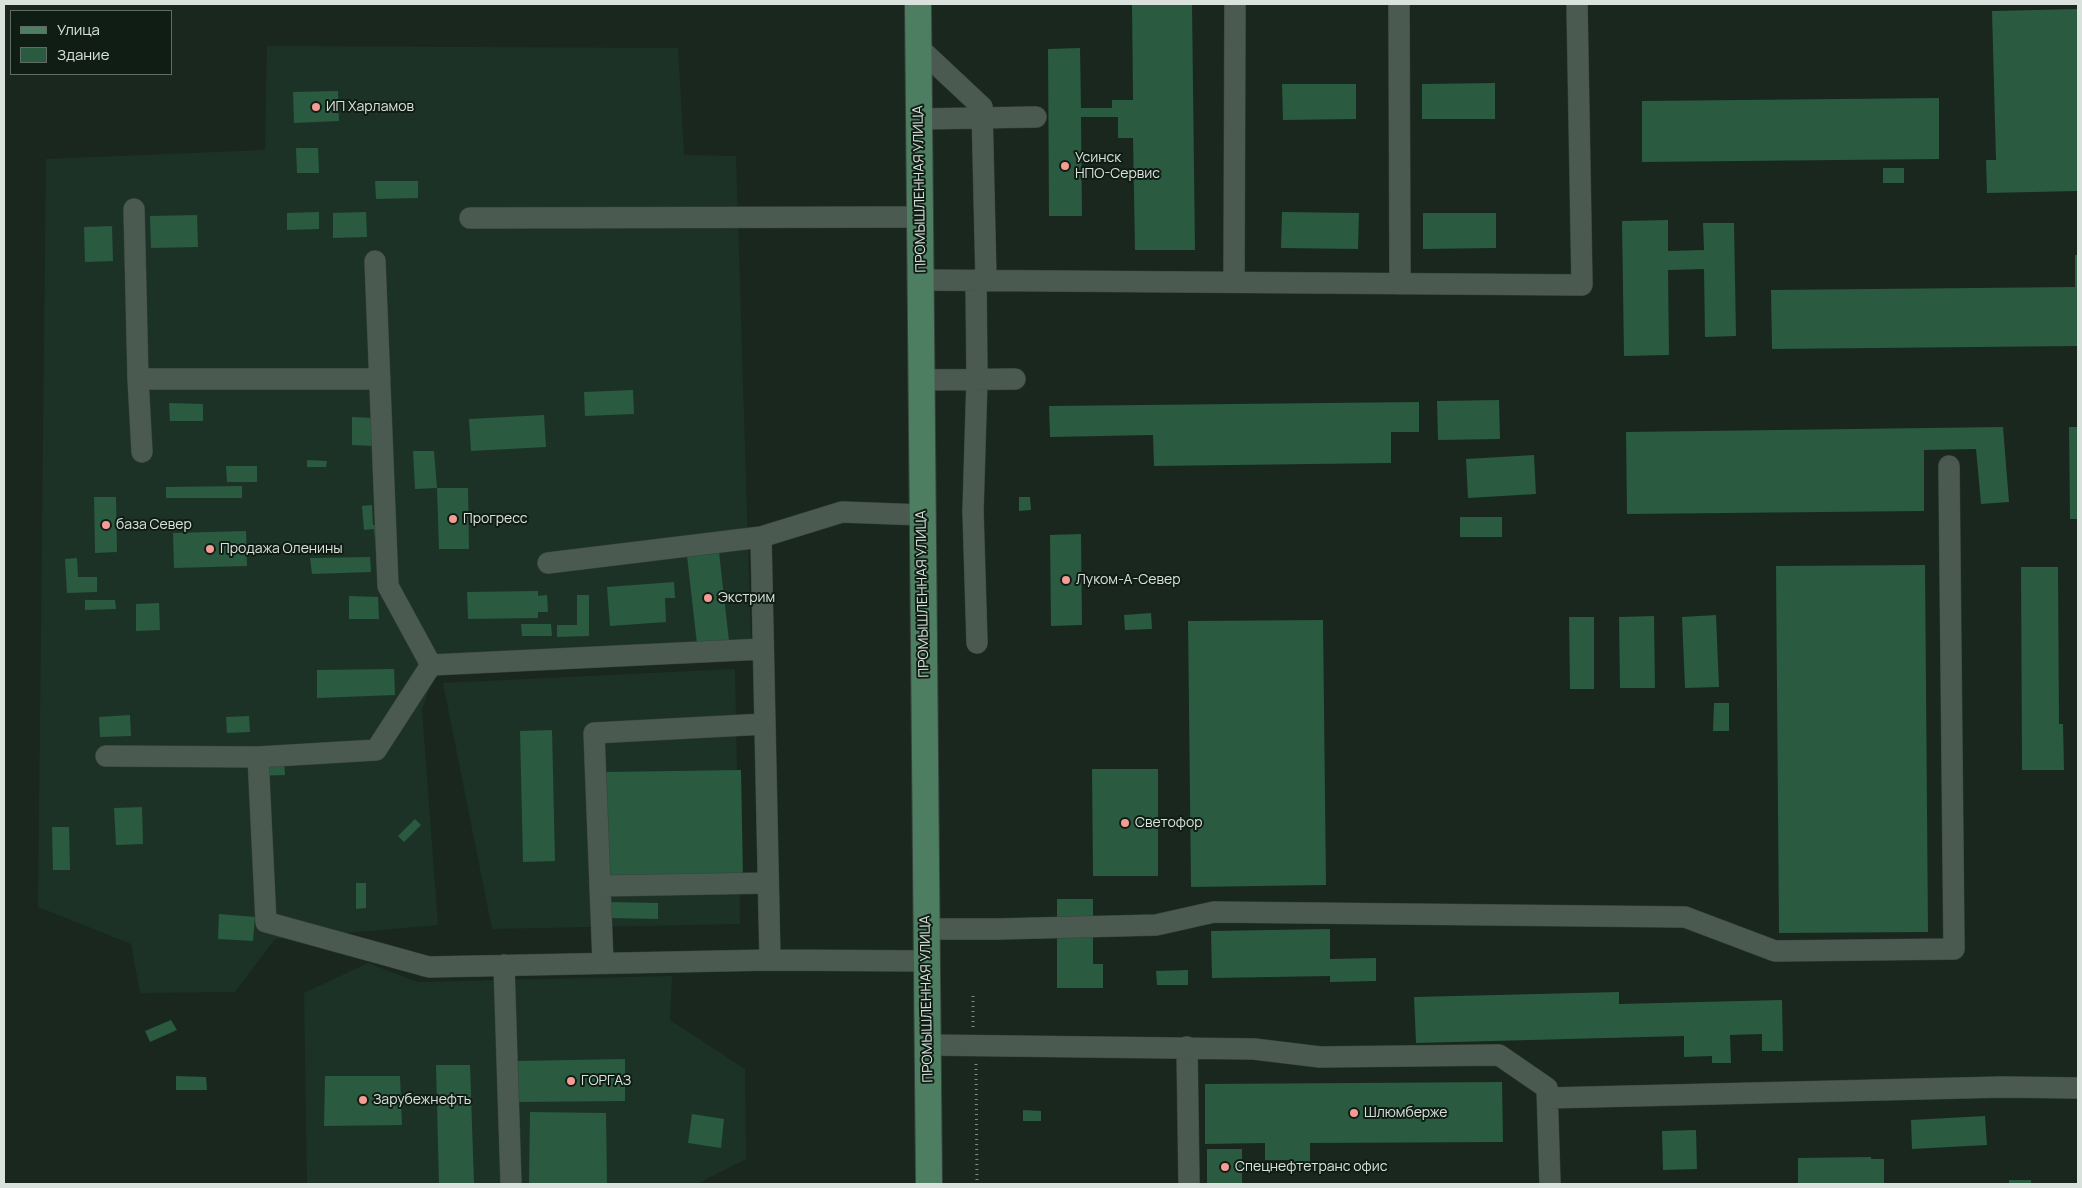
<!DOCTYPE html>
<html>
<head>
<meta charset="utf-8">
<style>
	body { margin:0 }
	#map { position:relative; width:2082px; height:1188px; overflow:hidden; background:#19271e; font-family:Manrope,sans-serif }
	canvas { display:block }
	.frame { position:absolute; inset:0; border:5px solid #d9e2dc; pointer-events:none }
	.legend { position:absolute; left:10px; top:10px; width:162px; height:65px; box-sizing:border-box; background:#101d15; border:1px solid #606c65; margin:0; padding:6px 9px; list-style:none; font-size:15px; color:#d9e2dc }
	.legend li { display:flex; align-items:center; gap:10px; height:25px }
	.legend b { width:25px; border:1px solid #606c65 }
</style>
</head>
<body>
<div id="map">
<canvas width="2082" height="1188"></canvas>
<div class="frame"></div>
<ul class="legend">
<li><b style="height:6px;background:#4e7e62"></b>Улица</li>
<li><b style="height:14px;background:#2a5a3f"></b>Здание</li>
</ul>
</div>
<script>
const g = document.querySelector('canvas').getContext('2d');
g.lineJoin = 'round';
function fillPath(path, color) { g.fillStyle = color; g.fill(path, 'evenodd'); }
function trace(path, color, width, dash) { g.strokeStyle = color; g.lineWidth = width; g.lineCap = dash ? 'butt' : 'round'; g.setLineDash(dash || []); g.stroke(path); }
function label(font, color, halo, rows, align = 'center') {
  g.font = font + ' Manrope,sans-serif'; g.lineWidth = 4; g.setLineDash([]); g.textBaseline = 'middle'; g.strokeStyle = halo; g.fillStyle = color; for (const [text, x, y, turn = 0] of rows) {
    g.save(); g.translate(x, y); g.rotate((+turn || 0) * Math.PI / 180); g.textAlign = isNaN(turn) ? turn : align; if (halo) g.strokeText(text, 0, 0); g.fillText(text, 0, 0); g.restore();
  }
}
fillPath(new Path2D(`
	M267,46L678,48L684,155L736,156L751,642L439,661L422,710L438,925L275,939L235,992L140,993L131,944L38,907L46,159L265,150Z
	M735,669L740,924L492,929L443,683Z
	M368,963L417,982L672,976L670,1020L745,1069L746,1159L697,1184H307L304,993Z`), '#1d3226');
fillPath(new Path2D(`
	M1132,4H1192L1195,250H1135L1133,138H1118V117H1081L1082,216H1049L1048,49L1080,48L1081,108H1112V100H1133Z
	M2078,9V191L1987,193L1986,160H1996L1992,11Z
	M1495,83V119H1422V84Z
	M1282,84H1356V119L1283,120Z
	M338,91L339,121L294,123L293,92Z
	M1939,98V159L1642,162V101Z
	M296,148H318L319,173H297Z
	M1883,168H1904V183H1883Z
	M375,181H418V198L376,199Z
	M319,212V229L287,230V213Z
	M366,212L367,237L333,238V213Z
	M1282,212L1359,213L1358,249L1281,248Z
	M1423,213H1496V248L1423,249Z
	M197,215L198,247L151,248L150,216Z
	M1668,220V251L1704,250L1703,223H1734L1736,336L1705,337L1704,269L1668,270L1669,355L1624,356L1622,221Z
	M112,226L113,261L85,262L84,227Z
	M2075,255H2078V346L1772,349L1771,290L2075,287Z
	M633,390L634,414L585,416L584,392Z
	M1499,400L1500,439L1438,440L1437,401Z
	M1419,402V432H1391V463L1154,466L1153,435L1050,437L1049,406Z
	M169,403L203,404V421H170Z
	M544,415L546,447L471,451L469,419Z
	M352,417L374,418V446L352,445Z
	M2003,427L2009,502L1981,504L1976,449L1924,450V511L1627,514L1626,432Z
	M2069,427H2078V519H2070Z
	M413,451H434L437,488L415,489Z
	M1534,455L1536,494L1468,498L1466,459Z
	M307,460L327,461L326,467H307Z
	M226,466H257V482H227Z
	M242,486V498H166V487Z
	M437,488H468L469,549H439Z
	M94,497H116L117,552L95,553Z
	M1019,497H1030L1031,510L1019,511Z
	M372,505L373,525L394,524L376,551L374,529L364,530L362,506Z
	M1460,517H1502V537H1460Z
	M246,531L247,566L174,568L173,533Z
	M1081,534L1082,625L1051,626L1050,535Z
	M719,552L729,641L697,644L687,556Z
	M370,557L371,572L312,574L310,558Z
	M77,558L78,577H97V592L67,593L65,559Z
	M1925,565L1928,932L1779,933L1776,566Z
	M2021,567H2058L2059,724H2063L2064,770H2022Z
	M674,582L675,598H665L666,622L610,626L607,587Z
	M538,591V596L547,595L548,612H538V618L468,619L467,592Z
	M577,595H589V636L557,637V625H577Z
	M349,596L378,597L379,619H349Z
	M85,600H115L116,609L85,610Z
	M159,603L160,630L136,631V604Z
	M1151,613L1152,629L1125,630L1124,615Z
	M1716,615L1719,687L1685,688L1682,617Z
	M1654,616L1655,688H1620L1619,617Z
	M1569,617H1594V689H1570Z
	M1323,620L1326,885L1191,887L1188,621Z
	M521,624H551L552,636H522Z
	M394,669L395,695L317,698V670Z
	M1714,703H1729V731H1713Z
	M130,715L131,736L100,737L99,717Z
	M249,716L250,732L227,733L226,717Z
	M552,730L555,861L523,862L520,731Z
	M284,758L285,775L253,776Z
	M1092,769H1158V876H1093Z
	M741,770L743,879L608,881L606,772Z
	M142,807L143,844L116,845L114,808Z
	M415,819L421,825L404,842L398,836Z
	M52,827H69L70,870H53Z
	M356,883H366V908L356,909Z
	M1057,899H1093V964H1103V988H1057Z
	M611,902L658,903V919L610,918Z
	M219,914L255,917L253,941L218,939Z
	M1330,929V959L1376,958V981L1330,982V976L1212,978L1211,931Z
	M1188,970V985H1157L1156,971Z
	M1619,992V1004L1782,1000L1783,1051H1762V1034L1730,1035L1731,1063H1712V1056L1684,1057V1036L1416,1043L1414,997Z
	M171,1020L177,1030L150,1042L145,1031Z
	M625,1059V1101L519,1102L517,1061Z
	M436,1065H470L474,1184H439Z
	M176,1076L206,1077L207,1090H176Z
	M325,1076H400L402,1125L324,1126Z
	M1502,1082L1503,1142L1310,1143V1165H1294V1160H1265V1143L1205,1144V1084Z
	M1023,1110L1041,1111V1121H1023Z
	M530,1112L606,1113L607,1184H529Z
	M692,1114L724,1119L721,1148L688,1143Z
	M1985,1116L1987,1145L1912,1149L1911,1120Z
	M1696,1130L1697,1169L1663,1170L1662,1131Z
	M1207,1149H1242V1184H1207Z
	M1871,1157V1159H1884V1184H1798V1158Z
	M2009,1180H2031V1184H2009Z`), '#2a5a3f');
const minor = new Path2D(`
	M1399,4L1400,284
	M918,47L982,107L986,280
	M919,119L1036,117
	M134,209L138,379L142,452
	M470,218L920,217
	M375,261L388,586L431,665L763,649
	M920,280L1582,285L1577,4
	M976,280L977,379L973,511L977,643
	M1234,282L1235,4
	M138,379H380
	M921,380L1015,379
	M761,537L770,960
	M548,563L761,537L842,512L923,515
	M106,756L258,757L376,750L431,665
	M258,757L266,922L429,967L770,960L927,961
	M600,886L768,883
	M927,929H999L1156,925L1214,912L1685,917L1775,951L1954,949L1949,466
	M603,963L594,733L765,724
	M504,965L511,1184
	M928,1045L1254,1049L1320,1057L1499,1055L1547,1088L1550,1184
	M1187,1047L1189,1184
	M1548,1098L2003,1087L2078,1088`);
const major = new Path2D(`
	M918,4L929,1184`);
trace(minor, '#37423b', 22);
trace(major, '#37423b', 28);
trace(new Path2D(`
	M973,1027V996
	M976,1064L977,1184`), '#7e8a82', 3, [1, 4]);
trace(minor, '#4a5a50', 21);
trace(major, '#4e7e62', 26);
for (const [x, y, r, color] of [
	[316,107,5,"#f59c95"],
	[1065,166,5,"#f59c95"],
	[453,519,5,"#f59c95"],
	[106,525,5,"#f59c95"],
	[210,549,5,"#f59c95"],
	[1066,580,5,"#f59c95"],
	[708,598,5,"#f59c95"],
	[1125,823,5,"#f59c95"],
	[571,1081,5,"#f59c95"],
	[363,1100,5,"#f59c95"],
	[1354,1113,5,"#f59c95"],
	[1225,1167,5,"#f59c95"]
]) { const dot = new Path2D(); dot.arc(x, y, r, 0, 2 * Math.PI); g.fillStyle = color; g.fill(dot); trace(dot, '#101d15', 2); }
label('14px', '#d9e2dc', '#101d15', [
	["ИП Харламов",326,107],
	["Усинск",1075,158],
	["НПО-Сервис",1075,174],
	["Прогресс",463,519],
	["база Север",116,525],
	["Продажа Оленины",220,549],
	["Луком-А-Север",1076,580],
	["Экстрим",718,598],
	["Светофор",1135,823],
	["ГОРГАЗ",581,1081],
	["Зарубежнефть",373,1100],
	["Шлюмберже",1364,1113],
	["Спецнефтетранс офис",1235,1167]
], 'left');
label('14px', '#d9e2dc', '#101d15', [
	["ПРОМЫШЛЕННАЯ УЛИЦА",920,189,-91],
	["ПРОМЫШЛЕННАЯ УЛИЦА",923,594,-91],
	["ПРОМЫШЛЕННАЯ УЛИЦА",927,999,-91]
]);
</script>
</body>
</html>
